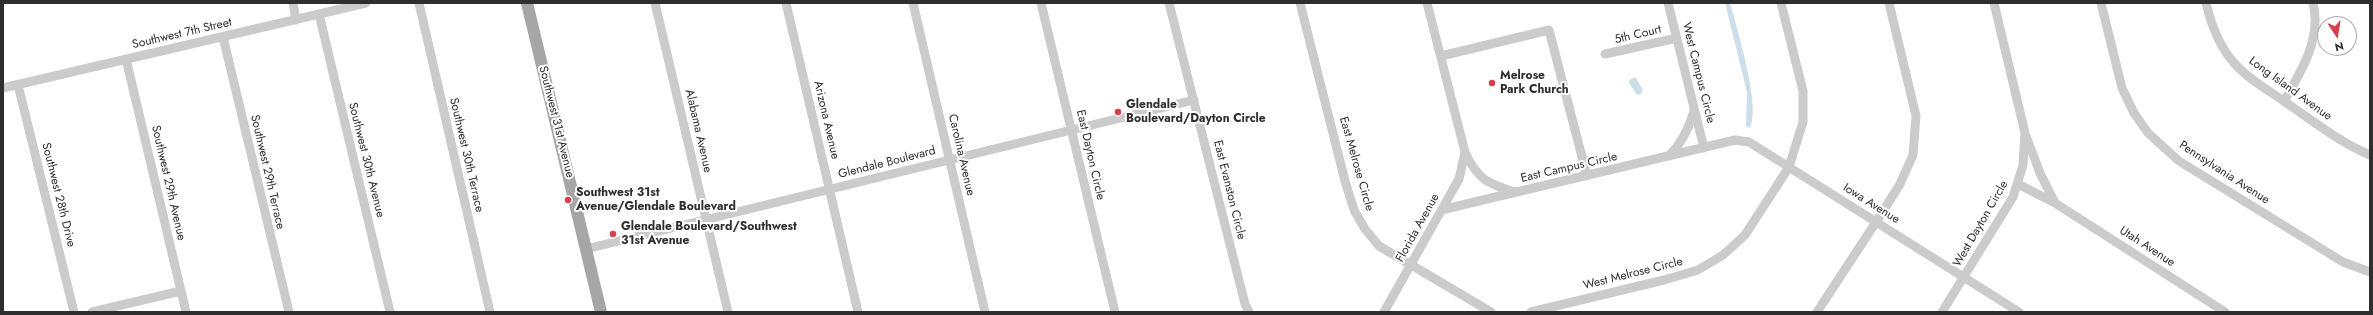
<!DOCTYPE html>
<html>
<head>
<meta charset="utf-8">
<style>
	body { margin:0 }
	#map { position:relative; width:2373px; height:315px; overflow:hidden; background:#fff; font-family:Jost,sans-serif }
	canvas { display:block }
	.frame { position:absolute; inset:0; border:4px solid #2e2e2e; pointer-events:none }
	.north { position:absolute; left:2317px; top:16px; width:40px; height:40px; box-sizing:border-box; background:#fff; border:1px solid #ababab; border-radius:50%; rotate:168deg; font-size:11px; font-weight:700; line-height:16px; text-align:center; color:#2e2e2e }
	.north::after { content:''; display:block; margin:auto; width:14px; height:18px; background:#d6404d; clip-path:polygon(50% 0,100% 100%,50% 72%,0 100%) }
</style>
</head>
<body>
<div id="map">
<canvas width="2373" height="315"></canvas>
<div class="frame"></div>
<div class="north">N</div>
</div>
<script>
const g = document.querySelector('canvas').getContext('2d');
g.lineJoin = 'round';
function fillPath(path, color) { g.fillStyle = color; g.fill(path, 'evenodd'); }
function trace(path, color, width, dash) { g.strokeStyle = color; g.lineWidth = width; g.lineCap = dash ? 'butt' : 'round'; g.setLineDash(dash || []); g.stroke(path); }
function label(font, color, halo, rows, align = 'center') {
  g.font = font + ' Jost,sans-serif'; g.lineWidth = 4; g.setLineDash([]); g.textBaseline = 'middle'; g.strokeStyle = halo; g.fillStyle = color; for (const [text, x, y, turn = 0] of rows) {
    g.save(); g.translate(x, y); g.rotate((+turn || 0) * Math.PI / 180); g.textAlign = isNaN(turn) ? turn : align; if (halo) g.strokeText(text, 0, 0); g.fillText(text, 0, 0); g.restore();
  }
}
fillPath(new Path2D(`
	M1725,3H1730C1737,29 1761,106 1750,128L1746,126L1747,92Z
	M1635,77L1643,90L1641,94L1637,95L1628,81Z`), '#cbdee9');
trace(new Path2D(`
	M293,3L296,20
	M419,3L490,312
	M655,3L728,312
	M786,3L858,312
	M913,3L985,312
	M1041,3L1115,312
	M1169,3L1245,304L1249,312
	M1300,3L1345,181L1354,210L1365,229L1379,246L1491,312
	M1427,3L1465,152C1477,179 1488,184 1515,192
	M1668,3L1704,148
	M2101,3L2122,88L2134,113L2148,133L2179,161L2343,262L2370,272
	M2206,3C2211,24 2219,46 2234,63C2248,79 2268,90 2285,102C2312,120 2339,142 2370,155
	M319,14L390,312
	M223,37L289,312
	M1605,54L1677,38
	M1441,56L1549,30L1587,176
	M126,59L186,312
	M18,85L74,312
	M3,88L366,3
	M2284,101C2301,72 2322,38 2313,3
	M2026,136L2040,173L2055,203
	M1669,156C1682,143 1689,128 1694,111
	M2018,184L2055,203L2225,312
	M1441,210L1735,140L1749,142L2019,312
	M586,249L1194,100
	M92,312L181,291
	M1384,312L1459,179L1465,152
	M1531,312L1664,280L1698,270L1723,255L1745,235L1789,167L1803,122V91L1781,3
	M1817,312L1880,216L1900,184L1913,155L1916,116L1889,3
	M1942,312L2013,197L2023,165L2025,133L1994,3`), '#cbcbcb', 9);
trace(new Path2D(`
	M527,3L601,312`), '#a6a6a6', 12);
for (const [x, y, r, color] of [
	[1492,83,4,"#d6404d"],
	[1118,112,4,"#d6404d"],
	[568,200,4,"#d6404d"],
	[613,234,4,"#d6404d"]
]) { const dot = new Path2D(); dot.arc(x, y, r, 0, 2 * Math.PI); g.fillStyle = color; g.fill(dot); trace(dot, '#fff', 1.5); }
label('12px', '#2e2e2e', '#fff', [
	["Southwest 7th Street",182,34,-13],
	["5th Court",1638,35,-13],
	["West Campus Circle",1698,73,76],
	["Long Island Avenue",2290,89,36],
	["Arizona Avenue",826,120,77],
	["Southwest 31st Avenue",556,122,76],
	["Alabama Avenue",698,131,77],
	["Southwest 30th Terrace",466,155,77],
	["Carolina Avenue",961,155,77],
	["East Dayton Circle",1090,155,77],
	["Southwest 30th Avenue",366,160,76],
	["Glendale Boulevard",887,163,-14],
	["East Melrose Circle",1356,164,74],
	["East Campus Circle",1569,168,-13],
	["Southwest 29th Terrace",267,172,77],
	["Pennsylvania Avenue",2224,173,33],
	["Southwest 29th Avenue",168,183,77],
	["East Evanston Circle",1229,190,76],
	["Southwest 28th Drive",58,195,76],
	["Iowa Avenue",1871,204,32],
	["West Dayton Circle",1981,224,-60],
	["Florida Avenue",1418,228,-61],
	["Utah Avenue",2147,247,33],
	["West Melrose Circle",1633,274,-14]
]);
label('bold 12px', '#2e2e2e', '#fff', [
	["Melrose",1500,76],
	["Park Church",1500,90],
	["Glendale",1126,105],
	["Boulevard/Dayton Circle",1126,119],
	["Southwest 31st",576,193],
	["Avenue/Glendale Boulevard",576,207],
	["Glendale Boulevard/Southwest",621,227],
	["31st Avenue",621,241]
], 'left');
</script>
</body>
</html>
